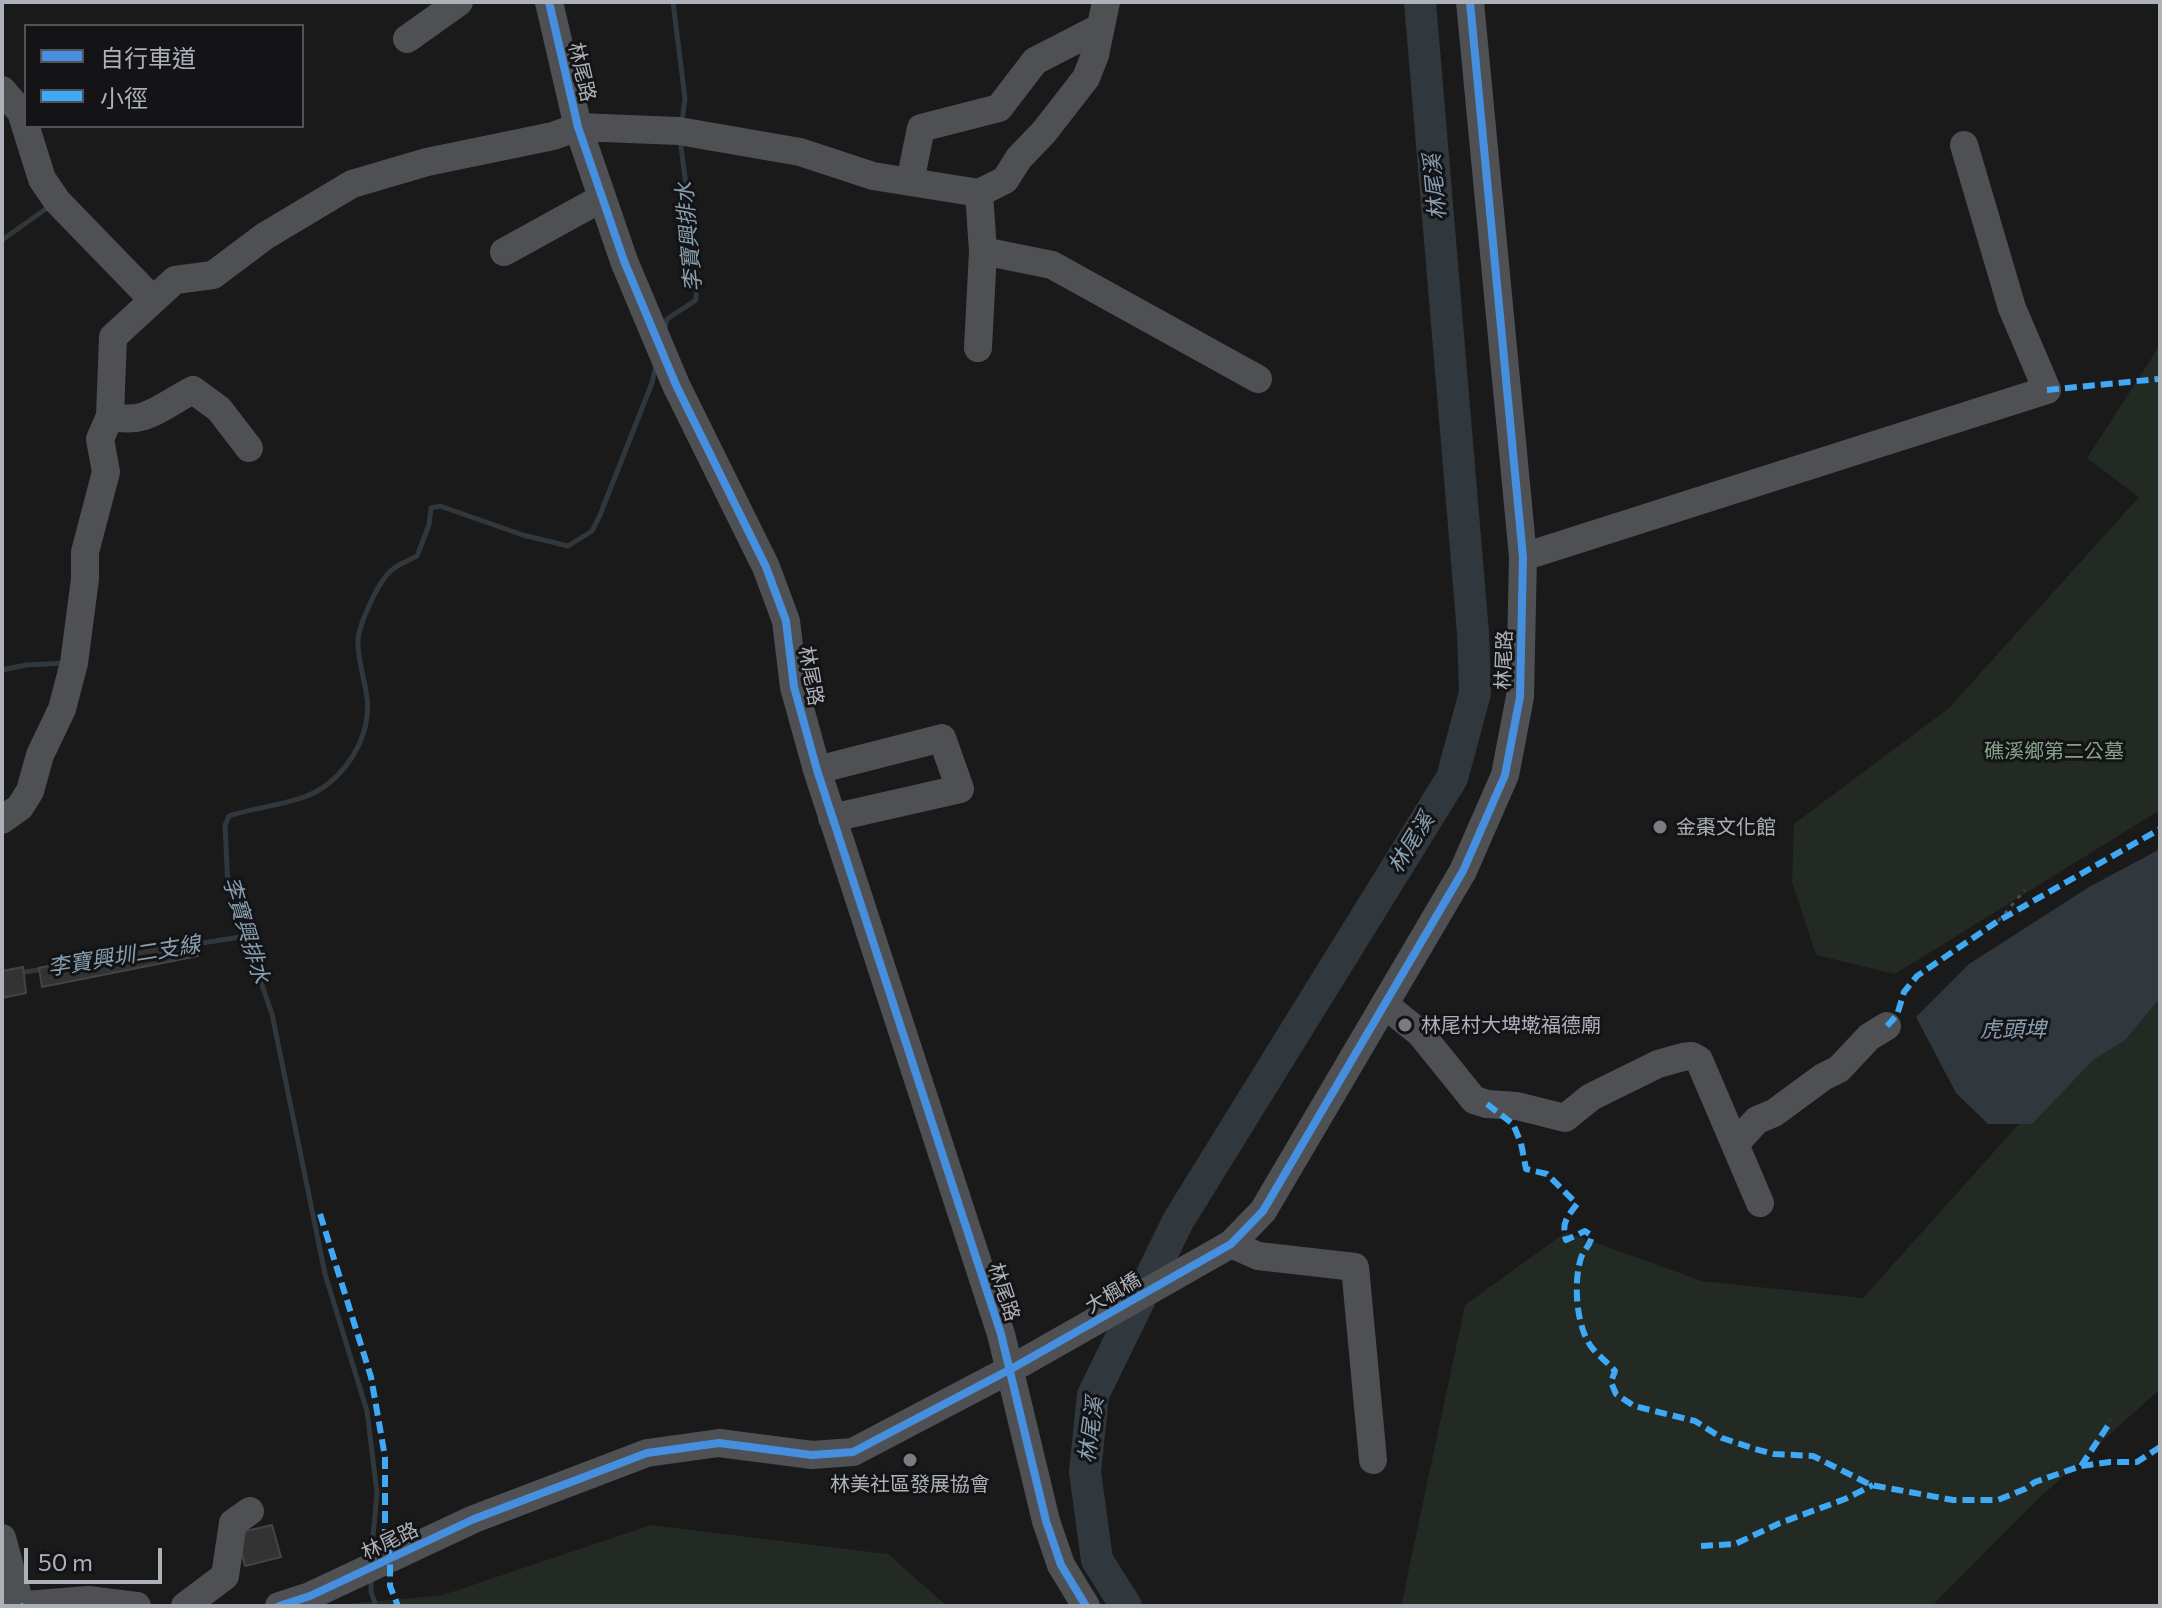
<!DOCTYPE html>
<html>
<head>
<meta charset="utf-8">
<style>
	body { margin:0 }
	#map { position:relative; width:2162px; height:1608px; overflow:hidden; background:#1a1a1a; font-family:Commissioner,"Noto Sans TC",sans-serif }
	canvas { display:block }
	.frame { position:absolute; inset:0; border:4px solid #adb1ba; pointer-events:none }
	.legend { position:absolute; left:24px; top:24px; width:280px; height:104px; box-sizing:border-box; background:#141416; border:2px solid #515358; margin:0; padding:10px 14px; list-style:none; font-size:24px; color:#adb1ba }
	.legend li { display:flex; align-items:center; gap:16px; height:40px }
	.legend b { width:40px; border:2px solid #515358 }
	.scale { position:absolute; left:24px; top:1548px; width:138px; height:36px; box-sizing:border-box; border:4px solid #adb1ba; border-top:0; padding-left:10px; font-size:24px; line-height:28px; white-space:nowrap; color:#adb1ba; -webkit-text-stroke:6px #141416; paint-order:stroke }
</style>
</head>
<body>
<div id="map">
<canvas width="2162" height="1608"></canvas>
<div class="frame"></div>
<ul class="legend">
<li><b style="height:10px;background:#468fdf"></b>自行車道</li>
<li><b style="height:10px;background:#3fa9f5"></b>小徑</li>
</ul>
<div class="scale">50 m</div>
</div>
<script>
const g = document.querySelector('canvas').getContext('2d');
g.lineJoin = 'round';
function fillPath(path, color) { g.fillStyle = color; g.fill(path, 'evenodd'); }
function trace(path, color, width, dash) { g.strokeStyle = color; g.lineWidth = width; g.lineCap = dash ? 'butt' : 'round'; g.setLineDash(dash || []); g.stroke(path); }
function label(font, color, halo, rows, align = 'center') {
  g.font = font + ' Commissioner,"Noto Sans TC",sans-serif'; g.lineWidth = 6; g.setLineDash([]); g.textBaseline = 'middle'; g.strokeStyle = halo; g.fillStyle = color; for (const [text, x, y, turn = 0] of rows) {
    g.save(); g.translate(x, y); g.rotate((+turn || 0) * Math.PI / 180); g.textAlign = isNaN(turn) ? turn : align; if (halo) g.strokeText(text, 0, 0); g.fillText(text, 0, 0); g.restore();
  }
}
fillPath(new Path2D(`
	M2160,345V810L1895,974L1816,955L1792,882L1794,824L1949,708L2139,497L2087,458Z
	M2160,998V1389L2036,1501L1932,1606H1401L1465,1305L1566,1232L1702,1281L1863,1298L2017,1126Z
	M651,1525L888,1554L947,1606H327L443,1595Z`), '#232923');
fillPath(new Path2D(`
	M2160,849V998L2125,1040L2093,1060L2032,1124H1988L1956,1093L1916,1017L1969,964L2089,887Z`), '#30373d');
trace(new Path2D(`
	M673,2L685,99L682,121
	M2,240L50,206
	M665,328L667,319L696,300L697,269L680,139
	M2,670L26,665L65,663
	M189,945L247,936
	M19,973L44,969
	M371,1558L377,1493L367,1411L325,1274L272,1014L228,887L225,825L229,816C261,805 302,805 328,784C353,764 371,731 367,698C365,680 358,662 358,643C357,628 376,588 386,576C393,566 406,562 417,556L429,525L431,508L440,506L523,535L568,546L592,531L600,515L652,383L656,365
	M371,1580V1592L376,1606`), '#30373d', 5);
trace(new Path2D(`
	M1126,1606L1097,1560L1085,1472L1093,1395L1178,1221L1452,778L1475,693L1473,633L1420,2`), '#30373d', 32);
const building = new Path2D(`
	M192,936L198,956L42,987L39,968Z
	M23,967L26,993L2,998V971Z
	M272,1525L281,1557L245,1566L237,1533Z`);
fillPath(building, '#333334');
trace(building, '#434446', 2);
trace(new Path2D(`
	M1998,921L2025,890`), '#4a4c4e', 3, [4, 6]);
trace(new Path2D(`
	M549,2L578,127L624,261L676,385L766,567L786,621L794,687L817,770L1001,1334L1046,1521L1061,1565L1086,1606
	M407,39L459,2
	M2,90L21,112L42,179L57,201L153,300
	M910,182L921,128L999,108L1035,61L1099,28
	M983,251L1052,265L1258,379
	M504,252L602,198
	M978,348L983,251L979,193
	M110,416C145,426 163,405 193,390L219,409L249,448
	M1523,557L2047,390L2012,308L1964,145
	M817,770L942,738L960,789L832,818
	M2,820L20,807L30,791L40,755L62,709L74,663L85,579V552L106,472L100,439L110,416L113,337L175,280L213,275L265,236L352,184L427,162L553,136L578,127L679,131L800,152L873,176L979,193L1005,180L1019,158L1044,132L1086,78L1095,55L1106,2
	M1385,1005L1420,1033L1474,1100L1487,1104L1517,1106L1565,1118L1591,1097L1658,1064L1683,1057L1692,1056L1699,1060L1760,1203
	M1736,1143L1757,1120L1774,1113L1823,1077L1839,1069L1869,1037L1887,1026
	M1231,1244L1258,1256L1355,1267L1373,1460
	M2,1538L20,1604
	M13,1606L88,1600L137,1606
	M185,1606L225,1576L233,1523L250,1511
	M279,1606L310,1596L474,1519L647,1453L719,1443L812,1455L853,1452L1011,1369L1231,1244L1263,1211L1463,871L1505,775L1520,697L1523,557L1470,2`), '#4f5053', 28);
trace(new Path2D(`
	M2047,390L2158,379
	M1887,1026L1897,1015L1904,992L1917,976L1998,921L2160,829
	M1487,1104L1513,1124L1521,1143L1526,1169L1547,1174L1577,1204C1567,1217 1561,1223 1566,1240L1585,1231L1592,1236C1590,1246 1584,1249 1581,1258C1573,1282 1576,1329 1593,1349C1600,1357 1608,1363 1615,1371L1611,1382L1616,1394L1634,1406L1695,1421L1722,1438L1755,1449L1774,1454L1813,1456L1871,1485L1953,1500H1998L2025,1489L2035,1482L2081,1466L2110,1462H2137L2160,1447
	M320,1214L371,1377L385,1457V1534L390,1558V1586L398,1606
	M2081,1466L2111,1421
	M1701,1546L1735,1544L1780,1523L1845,1499L1873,1485
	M20,1604L21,1606`), '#3fa9f5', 6, [12, 6]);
trace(new Path2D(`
	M549,2L578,127L624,261L676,385L766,567L786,621L794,687L817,770L1001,1334L1046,1521L1061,1565L1086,1606
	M279,1606L310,1596L474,1519L647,1453L719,1443L812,1455L853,1452L1011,1369L1231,1244L1263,1211L1463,871L1505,775L1520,697L1523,557L1470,2`), '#468fdf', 8);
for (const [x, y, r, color] of [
	[1660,827,8,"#7a7c82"],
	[1405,1025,8,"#7a7c82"],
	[910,1460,8,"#7a7c82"]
]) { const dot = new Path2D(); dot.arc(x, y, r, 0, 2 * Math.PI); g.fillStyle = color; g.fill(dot); trace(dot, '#141416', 3); }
label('20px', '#adb1ba', '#141416', [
	["林尾路",582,72,77],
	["林尾路",1504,660,-88],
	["林尾路",811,676,80],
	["林尾路",1004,1292,72],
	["大楓橋",1113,1293,-30],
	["林尾路",390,1541,-25]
]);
label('20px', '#86a387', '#141416', [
	["礁溪鄉第二公墓",2054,751]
]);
label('20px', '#adb1ba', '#141416', [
	["金棗文化館",1676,827],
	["林尾村大埤墘福德廟",1421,1025],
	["林美社區發展協會",910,1484,"center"]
], 'left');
label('italic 22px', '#879fb1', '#141416', [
	["林尾溪",1435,187,-95],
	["李寶興排水",689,237,-95],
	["林尾溪",1411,843,-58],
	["李寶興排水",246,930,73],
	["李寶興圳二支線",124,956,-9],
	["虎頭埤",2013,1030],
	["林尾溪",1091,1430,-82]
]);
</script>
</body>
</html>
